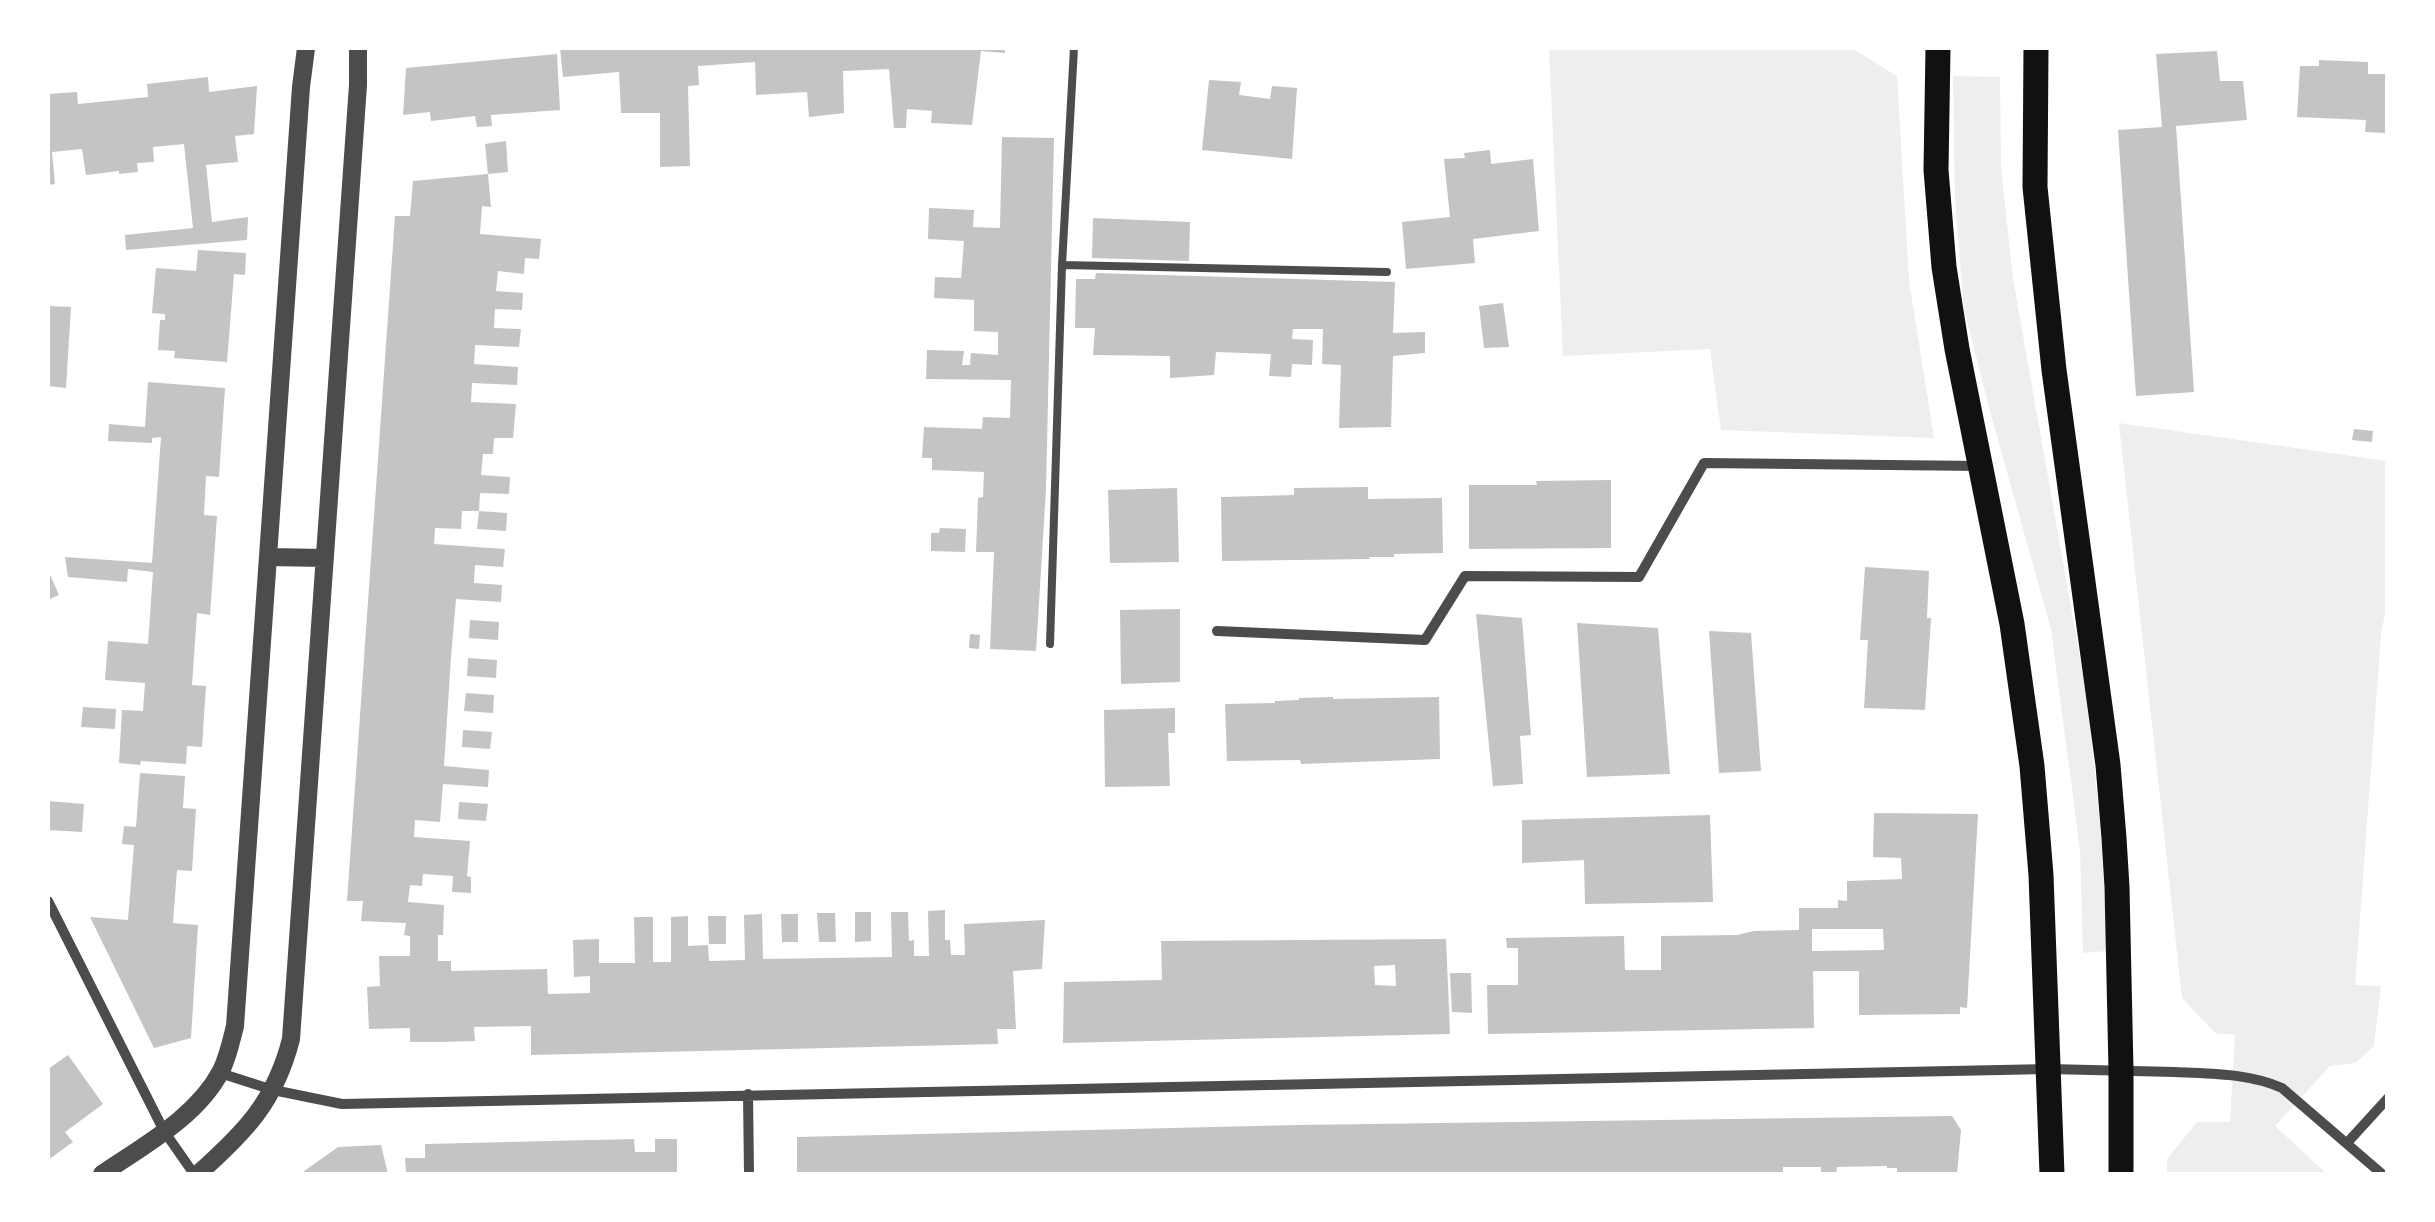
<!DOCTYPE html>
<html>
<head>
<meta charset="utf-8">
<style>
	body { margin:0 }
	#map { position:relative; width:2435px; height:1222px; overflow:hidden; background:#fff; font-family:"Nunito Sans",sans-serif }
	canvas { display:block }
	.frame { position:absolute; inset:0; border:50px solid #fff; pointer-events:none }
</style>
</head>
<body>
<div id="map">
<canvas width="2435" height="1222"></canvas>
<div class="frame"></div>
</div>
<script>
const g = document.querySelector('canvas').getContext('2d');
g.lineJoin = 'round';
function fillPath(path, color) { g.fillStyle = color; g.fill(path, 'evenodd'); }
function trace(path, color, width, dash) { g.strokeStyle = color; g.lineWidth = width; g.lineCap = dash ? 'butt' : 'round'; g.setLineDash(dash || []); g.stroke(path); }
fillPath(new Path2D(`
	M1549,48H1851L1897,76L1909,281L1934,438L1721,430L1710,349L1563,356Z
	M1953,76L2000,77L2001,168L2013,279L2086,692L2100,821L2108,951L2083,953L2080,850L2051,629L1991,415L1964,309L1955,199Z
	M2119,423L2387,461V604L2381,634L2355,985L2381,986L2374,1046L2355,1063L2330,1066L2275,1126L2327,1174H2167V1159L2197,1122H2230L2235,1035L2215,1033L2182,998Z`), '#eee');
fillPath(new Path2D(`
	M560,48H1005V53L981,51L972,125L931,123L932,111L907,109L906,128H894L889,69L843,71L844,113L809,117L807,92L756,95L755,62L698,66L699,85L688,86L690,166L660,167V113H621L619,72L563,77Z
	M2217,51L2220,81H2243L2247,120L2176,126L2194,392L2136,396L2118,130L2162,127L2156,54Z
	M557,54L560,110L491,115L492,126L477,127L475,116L431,121L430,112L403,115L406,68Z
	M2319,60L2368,62V74H2388L2386,133L2365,132L2366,120L2297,117L2300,66H2319Z
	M208,77L209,92L257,86L254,134L235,136L238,162L206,165L212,222L248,217L247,240L126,250L125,235L193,228L184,144L153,147L154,162L137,163L138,172L119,174V171L86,175L82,149L52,152L55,184L48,185V94L77,92L78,104L148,97L147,84Z
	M1209,80L1241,82L1239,95L1270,99L1272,86L1297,88L1292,159L1202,150Z
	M1002,137L1054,138L1046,489L1036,651L990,649L994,552H976L978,498L983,497L984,472L932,470V458H922L924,427L982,429L983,417L1010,418L1011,380L926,379L927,350L964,351L962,365H970L971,353L998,355V332L974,331V300L934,298L935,277L961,278L964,241L928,239L929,208L974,210L973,227L1000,228Z
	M506,141L508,172L488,174L491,207L482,206L480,234L541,239L539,259L525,258L524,274L498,271L496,291L523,293L522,310L495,309L494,328L521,329L519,347L475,345L474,364L518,367L517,385L472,383L471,402L516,404L513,438H494L493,454H483L481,475L510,477L509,494L480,493L479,511L507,513L506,531L477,529L479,511H462L461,529L435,528L434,544L505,549L503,567L475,565L474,583L502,585L501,602L456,599L451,657L444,766L489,770L488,787L443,784L440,822L415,820L414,837L470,841L467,876L471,877V893L452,892L453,876L423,874L422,886L410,885L408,902L444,905L443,935H438V961H451V971L547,969L548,994L590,993V976L574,977L573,940L599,939V963H635L634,917H653V962H671V917L688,916V946L708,945L709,961L745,960L744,915L762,914L763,959L892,957L891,912H908L909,941L914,940V956H929L928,911L945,910V940H950L951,955H965L964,924L1045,920L1042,969L1013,971L1016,1029H997L998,1044L531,1055V1026L474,1027L475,1041L442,1042H410V1028L369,1029L367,987L380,986L379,956H410V936L404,935L406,923L361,921L363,901H347L395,216H410L413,181L488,174L485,144Z
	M1490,150L1491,164L1533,159L1539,231L1473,239L1475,263L1406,269L1402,222L1450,217L1444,159L1465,158L1464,153Z
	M1093,218L1190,222L1189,261L1092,258Z
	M198,250L246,253L245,275L234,274L227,362L174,358L175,351L158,350L160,320H165V314L152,313L156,268L196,271Z
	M1096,273L1395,282L1393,333L1425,332V353L1393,356L1391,427L1339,428L1341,365L1322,364L1323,329H1293L1292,339L1313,340L1312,365L1292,364L1291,377L1269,376L1271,354L1216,352L1214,375L1170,378V356L1093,355L1095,328H1075L1076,279H1095Z
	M1503,303L1509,347L1484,348L1479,306Z
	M48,306L71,307L66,388L48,386Z
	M148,382L225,388L219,477L206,476L204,515L217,516L210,615L197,613L192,685L206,686L202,747L187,746L186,764L141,761L140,765L119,763L122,710L143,711L145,683L105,680L108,641L148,644L153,572L128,569L127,582L68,577L65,557L152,563L161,437L152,438V443L108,441L109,424L145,427Z
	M2354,429L2373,431L2372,442L2352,440Z
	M1611,480V548L1469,549V485H1537L1536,481Z
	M1368,487V499L1442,498L1443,553L1394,554V557H1369L1370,559L1222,561L1221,497L1294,495V488Z
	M1177,488L1179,562L1110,563L1108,490Z
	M940,528L966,529L965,552L931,551V533H939Z
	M1865,567L1929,571L1927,618H1931L1925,710L1864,708L1868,640H1860Z
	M48,570L59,595L48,600Z
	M1180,609V682L1121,684L1120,610Z
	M1476,614L1522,618L1531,735L1520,736L1523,784L1493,786Z
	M470,620L499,622L498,640L469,638Z
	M1577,623L1658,628L1670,774L1587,777Z
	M1709,631L1751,633L1761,771L1719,773Z
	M970,634L980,635L979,649L969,648Z
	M468,658L497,660L496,678L467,676Z
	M466,693L494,695L493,713L464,711Z
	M1333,697V699L1439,697L1440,759L1301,764L1300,760L1227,761L1225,704L1275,703V701L1299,700V698Z
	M83,707L116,709L115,729L81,727Z
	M1175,708V733H1168L1170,786L1105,787L1104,710Z
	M463,730L492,732L490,749L462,747Z
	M140,773L185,776L183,808L196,809L192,871L177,870L173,923L198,925L191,1038L154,1048L90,917L128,920L134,845L122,844L124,826L136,827Z
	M48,801L84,804L82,832L48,830Z
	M459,802L488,804L486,821L458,819Z
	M1874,813L1978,814L1967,1008L1960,1007V1014L1859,1015V971H1813L1814,1028L1488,1034L1487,985H1518V948H1507L1506,938L1624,936L1625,970H1661V936L1737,935L1754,931L1799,930V908H1838V900L1847,901V881L1902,879L1901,858L1873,857ZM1812,929H1883L1884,950L1812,951Z
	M1710,815L1713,902L1585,904L1584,860L1522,863V820Z
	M855,912H871V941L855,942Z
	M817,913H835L836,942H819Z
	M781,914H798V942H782Z
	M708,916H726V944H709Z
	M1446,939L1450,1034L1063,1043L1064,982L1162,980L1161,941ZM1395,965L1396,986L1375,985L1374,966Z
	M1450,973H1471L1472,1013L1452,1012Z
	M68,1055L103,1104L65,1132L73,1142L48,1160V1069Z
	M1952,1116L1961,1130L1957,1174H1897V1168H1887V1166L1837,1167L1836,1174H1821V1167H1783V1174H797V1137L1297,1125Z
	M634,1139L635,1152H655V1139H677V1174H406L405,1158H425V1144Z
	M381,1145L388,1174H300L338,1147Z`), '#c4c4c4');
trace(new Path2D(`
	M1062,265L1387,272
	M1050,644L1062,265L1074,48`), '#4c4c4c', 8);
trace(new Path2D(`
	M1217,631L1425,640L1465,576L1639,577L1704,463L1981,466
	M48,901L164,1131L194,1174
	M220,1073L273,1090L342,1104L2049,1069C2091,1070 2133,1071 2175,1072C2211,1074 2248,1073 2282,1088L2382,1174
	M748,1094L749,1174
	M2347,1143L2388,1098`), '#4c4c4c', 10);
trace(new Path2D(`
	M268,557L325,558
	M102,1174C143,1146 197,1117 221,1071C228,1057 231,1042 235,1026L301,87L306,48
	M198,1174C245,1132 275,1102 291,1039L358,85V48`), '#4c4c4c', 18);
trace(new Path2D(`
	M1938,48L1936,170L1944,267L1957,349L2012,624L2032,766L2041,875L2052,1174
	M2036,48L2035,187L2054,370L2108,765L2114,838L2117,887L2121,1070V1174`), '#111', 25);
</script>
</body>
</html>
